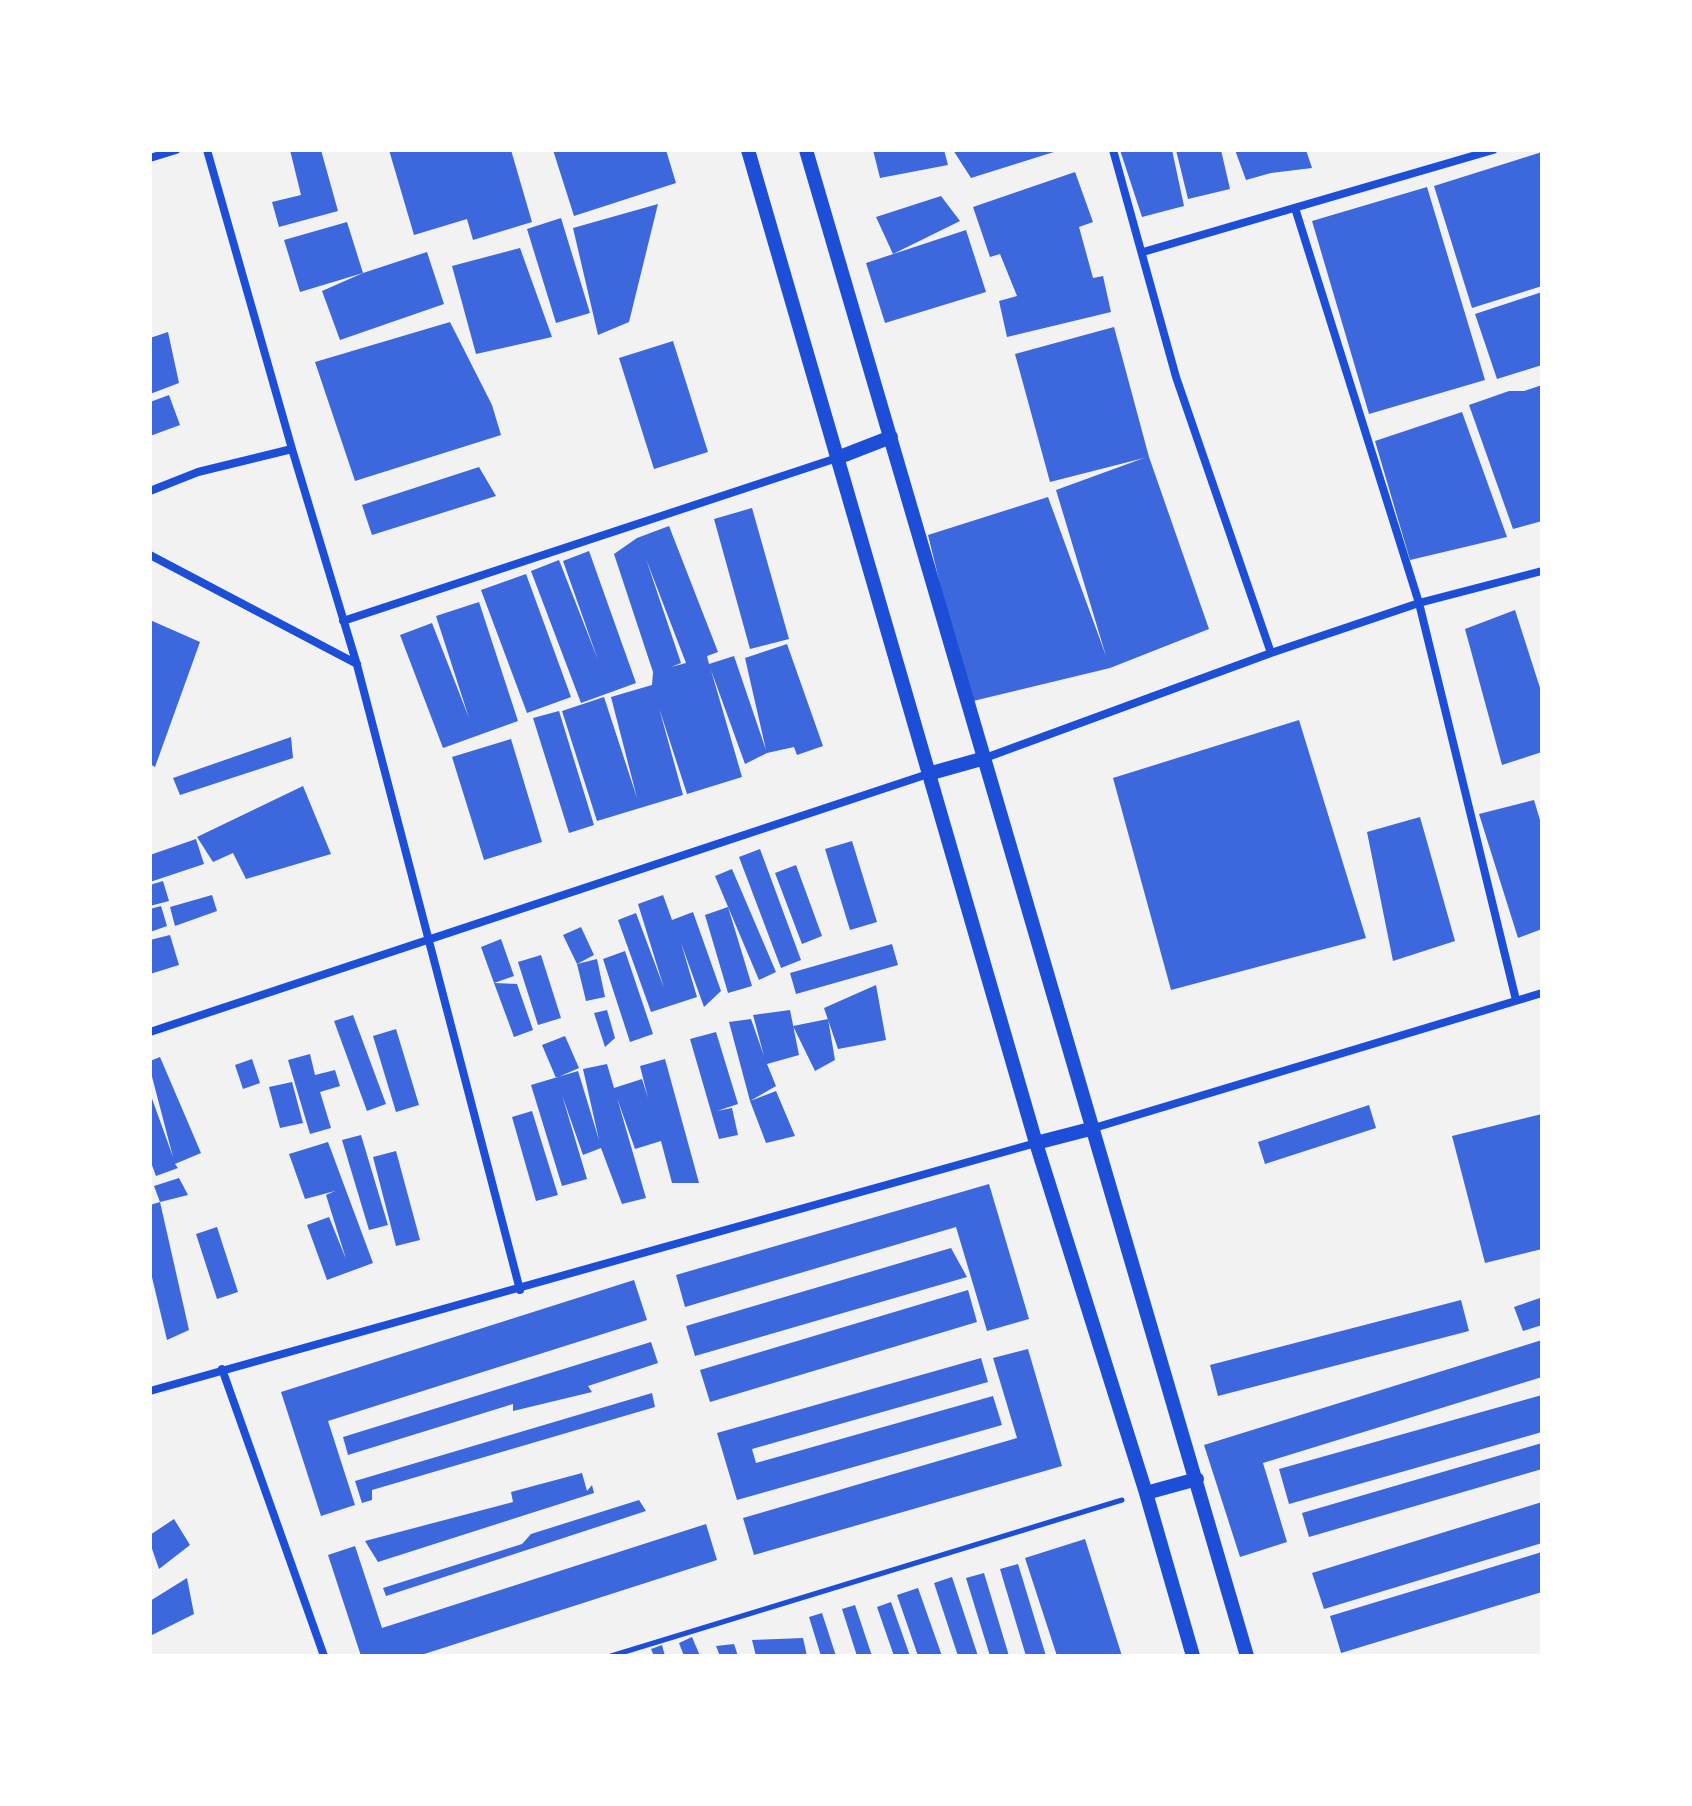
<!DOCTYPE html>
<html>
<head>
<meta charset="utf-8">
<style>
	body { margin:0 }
	#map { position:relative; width:1692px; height:1806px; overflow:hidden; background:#f2f2f2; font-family:Cabin,sans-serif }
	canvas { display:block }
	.frame { position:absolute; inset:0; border:152px solid #fff; pointer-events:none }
</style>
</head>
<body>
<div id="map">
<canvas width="1692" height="1806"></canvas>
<div class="frame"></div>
</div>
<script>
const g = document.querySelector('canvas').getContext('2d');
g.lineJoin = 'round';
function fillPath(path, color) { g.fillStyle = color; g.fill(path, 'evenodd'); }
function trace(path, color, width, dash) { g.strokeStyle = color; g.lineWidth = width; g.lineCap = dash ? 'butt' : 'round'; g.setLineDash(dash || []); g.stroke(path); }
fillPath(new Path2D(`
	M290,150H321L338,211L279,227L272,202L301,195Z
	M389,150H511L532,222L473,240L467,219L414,235Z
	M553,150H666L676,183L574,216Z
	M873,150H944L948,165L880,178Z
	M953,150H1056L1057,151L971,178Z
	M1120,150H1172L1184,206L1142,217Z
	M1176,150H1221L1230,189L1188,199Z
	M1235,150H1306L1312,168L1271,173L1246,180Z
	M1542,152V286L1472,308L1434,186Z
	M1075,172L1093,222L1079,227L1093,278L1103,276L1111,312L1007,337L999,301L1017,296L1000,254L990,257L973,207Z
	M1427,187L1485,380L1369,414L1312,221Z
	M941,196L960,221L893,254L876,217Z
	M658,204L629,322L598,335L573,228Z
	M561,218L590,313L556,323L527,229Z
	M347,222L363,273L300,292L284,240Z
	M966,230L986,292L885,323L866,263Z
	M520,248L552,337L476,354L452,266Z
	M427,252L444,304L340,340L322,291L363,273Z
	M1542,292V365L1497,379L1475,314Z
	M450,322L492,405L501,435L355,481L315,362Z
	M1114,327L1149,457L1209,629L1110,668L969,702L928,535L1048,497L1106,656L1056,490L1144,458L1050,482L1015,354Z
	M168,332L179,383L150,394V338Z
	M673,341L708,452L654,469L619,358Z
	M1542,385V521L1513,529L1469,405L1509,391H1524Z
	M169,395L180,425L150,436V402Z
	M1462,412L1507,537L1410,560L1375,441Z
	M479,467L496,496L372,535L362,505Z
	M752,508L789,639L750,649L714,519Z
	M669,526L718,652L707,656L709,664L734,656L766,750L745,658L787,644L823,746L797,755L794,747L767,753L745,764L711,670L742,777L687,794L659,708L683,795L597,821L562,711L604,697L637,798L611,697L652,685L653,672L614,554L637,538ZM646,559L686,663L671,667L681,663Z
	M589,551L636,683L581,703L531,571L559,560L598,660L563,561Z
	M526,574L571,697L527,713L481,590Z
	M479,602L518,721L443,748L400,635L432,623L469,718L436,616Z
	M1515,610L1542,694V752L1502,765L1465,629Z
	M150,620L200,642L155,767L150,764Z
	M559,711L594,825L569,833L533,718Z
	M1299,720L1366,938L1171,990L1113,778Z
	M291,737L293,758L180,795L173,778Z
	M511,739L542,842L484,860L452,757Z
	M303,786L331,854L246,879L233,853L213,862L197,837Z
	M1534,800L1542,827V929L1518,938L1479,814Z
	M1420,817L1455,941L1393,961L1367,832Z
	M196,839L204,864L150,882V855Z
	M852,841L877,922L850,930L825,849Z
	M760,849L801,960L781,968L739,857Z
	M796,865L822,936L802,944L775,873Z
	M732,869L776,972L759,980L715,876Z
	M163,881L169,901L150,906V885Z
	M212,895L217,911L175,926L170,907Z
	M663,895L672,920L693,912L721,991L704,1007L681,943L697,997L651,1012L618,920L636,913L664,988L638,904Z
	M161,906L167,926L150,932V909Z
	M728,907L752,986L728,993L705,915Z
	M581,927L594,955L577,964L563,935Z
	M170,935L179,965L150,974V940Z
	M501,939L514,976L494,983L481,947Z
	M892,944L898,965L796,994L790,973Z
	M625,951L653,1034L630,1042L603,959Z
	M541,955L561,1018L538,1025L518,962Z
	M597,959L605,997L586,1001L577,964Z
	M494,983L517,984L533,1030L514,1037Z
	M876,985L886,1040L838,1049L824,1008Z
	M607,1010L615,1038L605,1047L594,1013Z
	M790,1010L799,1055L767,1064L776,1086L750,1101L729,1022L751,1019L764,1056L753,1015Z
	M353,1015L386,1104L367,1111L334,1021Z
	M828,1019L835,1060L815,1071L793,1026Z
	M396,1029L419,1105L396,1112L373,1036Z
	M716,1032L738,1104L717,1111L732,1108L738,1135L719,1139L690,1039Z
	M565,1036L579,1068L556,1078L542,1045Z
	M310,1054L315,1075L335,1070L340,1086L320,1092L331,1128L310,1134L288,1060Z
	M160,1057L201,1153L175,1164L178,1168L156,1176L150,1160V1093L173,1157L150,1069V1061Z
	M252,1059L260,1083L243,1089L235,1065Z
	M665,1059L699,1183H672L661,1141L635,1149L617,1098L646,1198L622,1204L601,1148L583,1155L562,1095L587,1179L562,1186L531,1085L578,1071L599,1140L583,1069L607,1064L614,1088L642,1079L648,1098L640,1066Z
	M292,1082L303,1123L280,1128L269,1087Z
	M776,1091L795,1136L766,1143L750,1101Z
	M1369,1105L1376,1128L1265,1164L1258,1142Z
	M532,1111L558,1195L536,1201L512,1117Z
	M1542,1114V1249L1485,1263L1452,1136Z
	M361,1135L388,1225L369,1230L342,1140Z
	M328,1142L373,1263L327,1280L307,1225L329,1217L346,1259L326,1195L335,1191L305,1199L289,1154Z
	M396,1151L420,1240L396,1246L373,1157Z
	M179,1178L188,1195L160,1202L154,1186Z
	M989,1184L1029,1319L987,1331L956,1227L685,1307L676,1275Z
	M160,1202L189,1330L167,1340L150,1269V1205Z
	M217,1227L238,1292L217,1299L196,1234Z
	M951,1248L967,1277L695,1356L686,1326Z
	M634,1280L647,1320L328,1421L355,1505L321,1516L281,1392Z
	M968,1290L977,1322L710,1402L700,1370Z
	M1540,1298L1542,1325L1523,1331L1514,1307Z
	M1461,1300L1469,1331L1218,1396L1210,1365Z
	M1542,1340V1377L1263,1463L1287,1542L1240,1557L1204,1445Z
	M651,1342L658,1363L588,1386L592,1392L513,1411V1404L348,1455L343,1437Z
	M1028,1349L1062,1466L754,1555L743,1518L1017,1438L993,1358Z
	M981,1358L988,1382L752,1449L756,1463L993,1396L1002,1425L737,1500L717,1433Z
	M652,1393L655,1407L372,1490V1500L362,1503L355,1481Z
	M1542,1395V1432L1289,1504L1279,1469Z
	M1542,1443V1469L1309,1537L1302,1513Z
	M582,1473L587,1491L592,1485L594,1493L378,1562L365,1541L513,1502L511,1492Z
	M639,1500L646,1511L386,1596L383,1588L522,1544L531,1534Z
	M1542,1502V1543L1324,1609L1312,1573Z
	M174,1519L190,1545L159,1569L150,1543V1535Z
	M706,1524L717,1560L418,1656H361L328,1555L355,1546L382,1628Z
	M1085,1539L1122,1656H1057L1025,1558Z
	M1542,1552V1592L1341,1653L1330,1616Z
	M1018,1564L1046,1656H1026L1000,1569Z
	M984,1573L1009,1656H990L966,1578Z
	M952,1577L978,1656H958L934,1583Z
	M187,1578L194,1614L150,1636V1601Z
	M918,1588L942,1656H918L897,1595Z
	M891,1602L910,1656H894L877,1607Z
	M855,1605L872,1656H857L842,1609Z
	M822,1613L836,1656H821L809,1617Z
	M692,1637L700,1656H684L679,1643Z
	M803,1638L807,1656H756L752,1640Z
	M734,1644L738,1656H720L716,1646Z
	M662,1645L665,1656H654L651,1649Z`), '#3d67dc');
trace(new Path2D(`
	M611,1656L1122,1500`), '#1d4ed8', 5);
trace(new Path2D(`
	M207,150L292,449L357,665L520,1290
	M1113,150L1176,377L1271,653
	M150,158L176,150
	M1295,208L1419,603L1516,1000
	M1143,252L1493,150
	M150,491L198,472L292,449
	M150,555L357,664
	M343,621L837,458
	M985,758L1271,653L1419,603L1542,571
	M150,1032L928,774
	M1094,1128L1542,993
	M222,1369L324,1656
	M150,1391L1036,1143`), '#1d4ed8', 8);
trace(new Path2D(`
	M748,150L1036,1143L1146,1493L1193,1656
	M806,150L1247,1656
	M837,458L891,437
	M928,774L985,758
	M1036,1143L1094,1128
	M1146,1493L1197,1479`), '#1d4ed8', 14);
</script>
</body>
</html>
